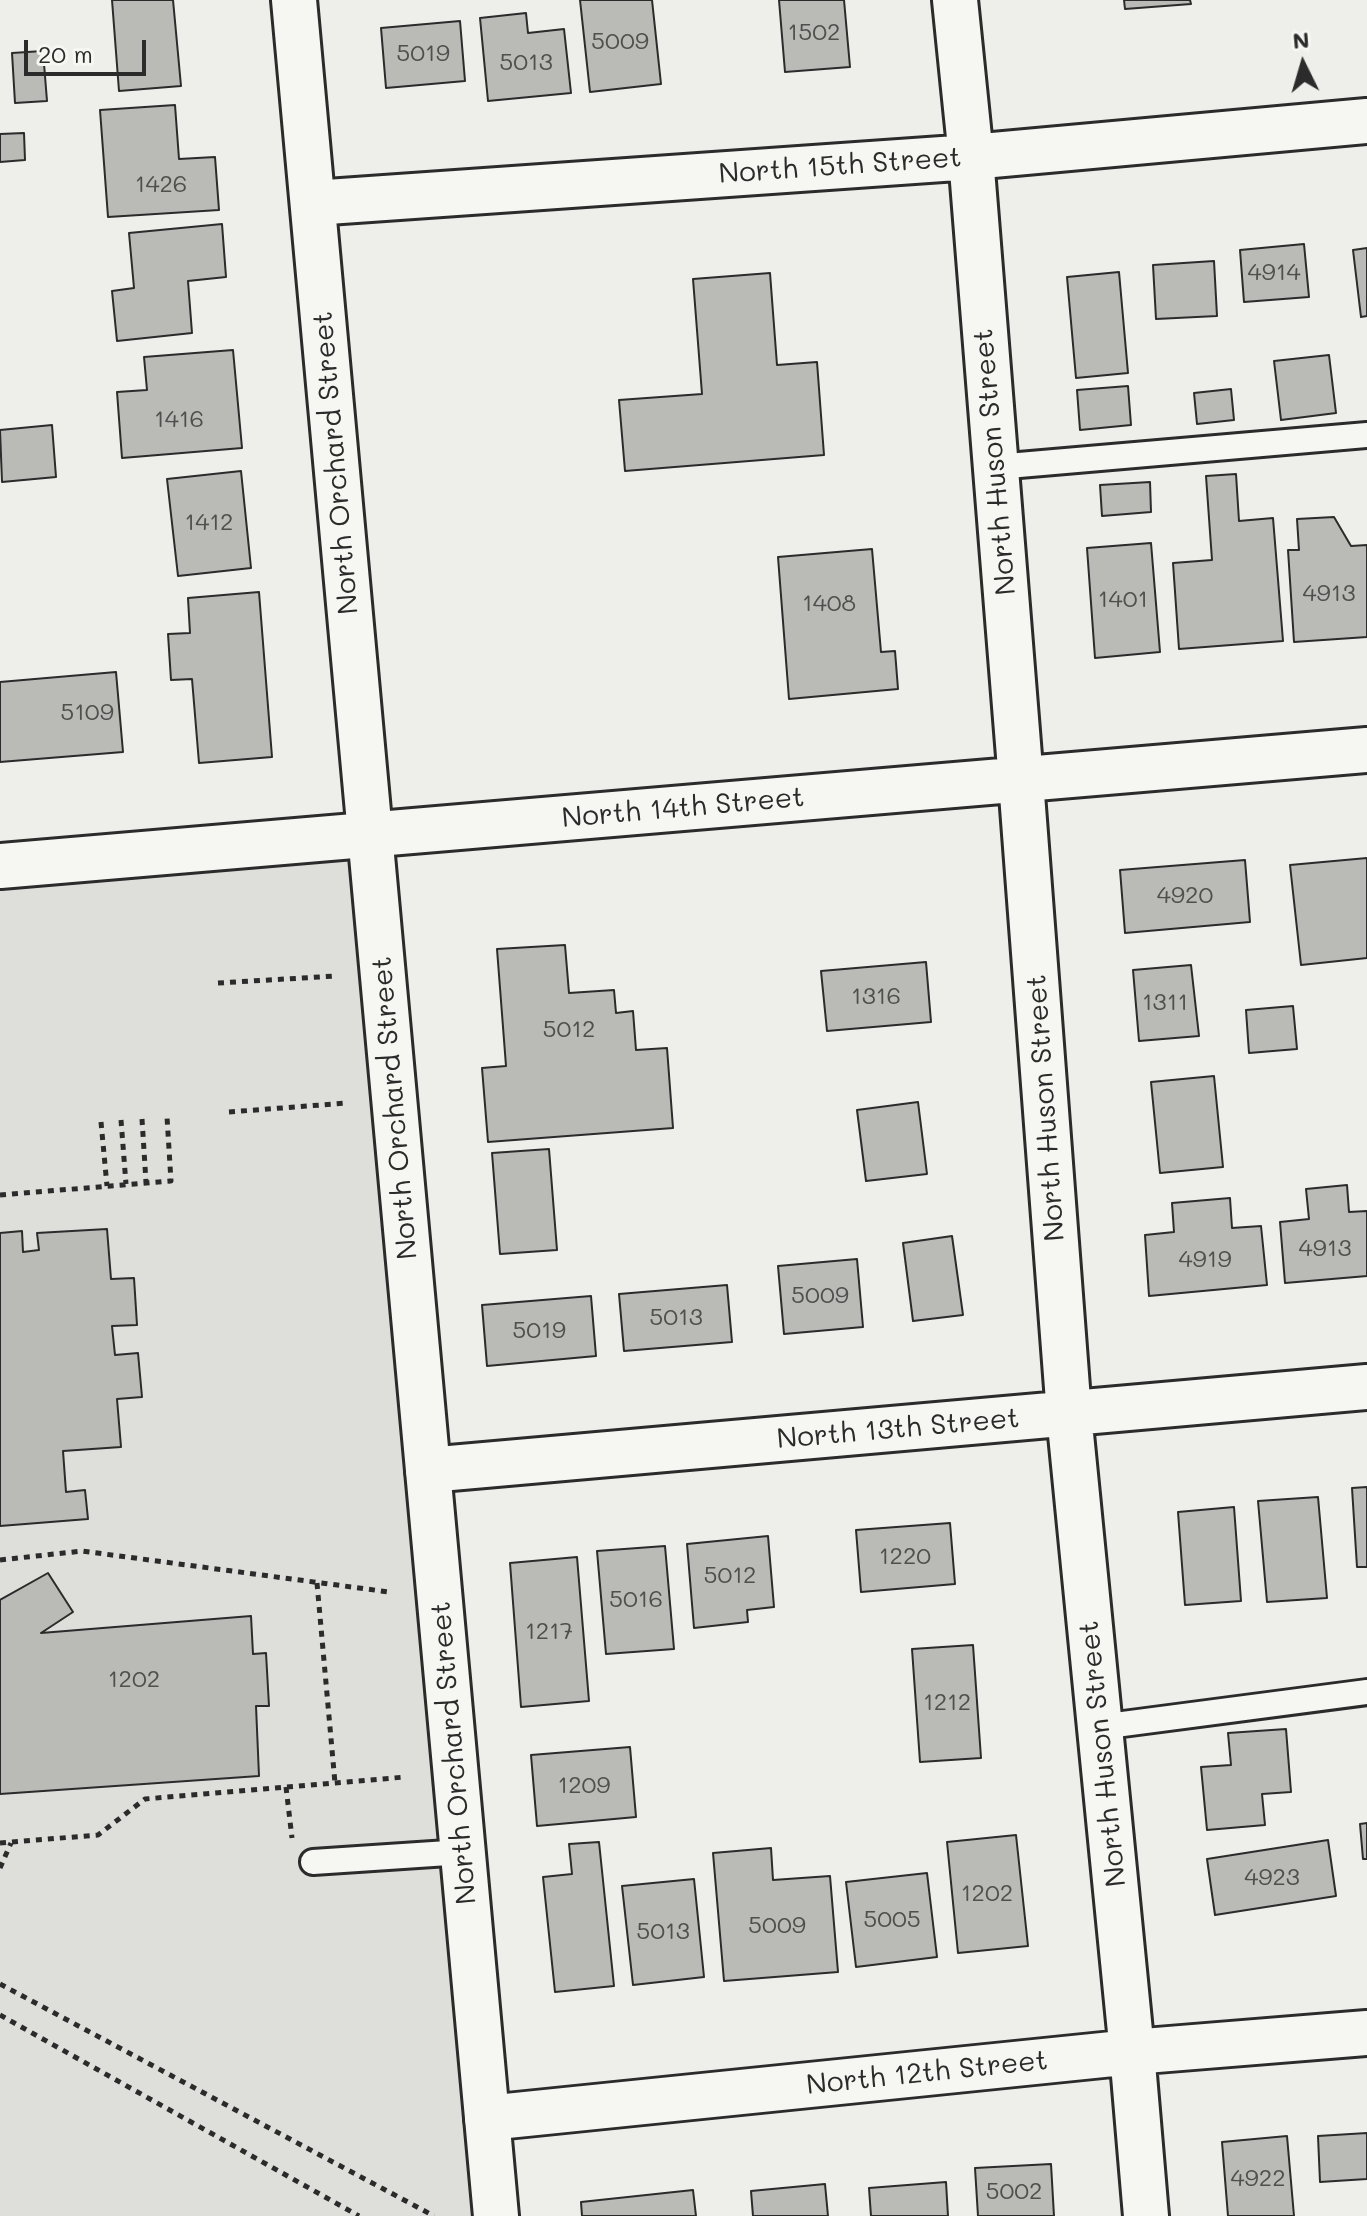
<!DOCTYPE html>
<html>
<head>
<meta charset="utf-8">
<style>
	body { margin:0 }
	#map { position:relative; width:1367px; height:2216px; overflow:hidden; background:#eeeeea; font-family:Mali,sans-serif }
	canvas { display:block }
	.north { position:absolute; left:1263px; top:24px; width:80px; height:80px; -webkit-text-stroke:6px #f6f6f2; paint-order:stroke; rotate:355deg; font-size:22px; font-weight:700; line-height:32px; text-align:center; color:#2b2b2b }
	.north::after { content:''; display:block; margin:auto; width:28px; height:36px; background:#2b2b2b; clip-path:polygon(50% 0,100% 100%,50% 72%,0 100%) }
	.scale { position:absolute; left:24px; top:40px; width:122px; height:36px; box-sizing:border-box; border:4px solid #2b2b2b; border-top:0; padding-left:10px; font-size:24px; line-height:28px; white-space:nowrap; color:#2b2b2b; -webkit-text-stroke:6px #f6f6f2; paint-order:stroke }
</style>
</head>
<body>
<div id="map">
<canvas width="1367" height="2216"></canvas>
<div class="north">N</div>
<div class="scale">20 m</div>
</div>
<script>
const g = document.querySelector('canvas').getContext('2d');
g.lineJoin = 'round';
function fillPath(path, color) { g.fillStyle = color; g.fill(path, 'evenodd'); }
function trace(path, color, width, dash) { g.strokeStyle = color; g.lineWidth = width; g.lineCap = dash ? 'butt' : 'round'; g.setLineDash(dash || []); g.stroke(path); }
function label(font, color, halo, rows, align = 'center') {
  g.font = font + ' Mali,sans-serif'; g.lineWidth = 7; g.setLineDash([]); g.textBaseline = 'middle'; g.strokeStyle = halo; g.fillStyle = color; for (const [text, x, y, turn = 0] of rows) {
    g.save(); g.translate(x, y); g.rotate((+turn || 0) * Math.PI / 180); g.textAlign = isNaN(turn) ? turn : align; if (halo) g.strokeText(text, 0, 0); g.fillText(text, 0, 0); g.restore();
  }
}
fillPath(new Path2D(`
	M370,833L496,2216H0V866Z`), '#dededb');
const building = new Path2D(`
	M112,0H173L181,86L119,91Z
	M580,0H652L661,84L590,92Z
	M779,0H844L850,67L785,72Z
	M1124,0H1190L1191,4L1125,9Z
	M526,13L528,33L564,29L571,93L488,101L480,18Z
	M460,21L465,81L386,88L381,28Z
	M43,51L47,101L15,103L12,53Z
	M175,105L179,159L215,157L219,210L108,217L100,110Z
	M24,133L25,160L0,162V134Z
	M222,224L226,277L188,281L192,333L117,341L112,291L134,288L129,233Z
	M1304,244L1309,297L1244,302L1240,250Z
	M1367,248V316L1361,317L1353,250Z
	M1214,261L1217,316L1156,319L1153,265Z
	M1119,272L1128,373L1076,378L1067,277Z
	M770,273L777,365L817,362L824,455L625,471L619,400L702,394L693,279Z
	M233,350L242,448L122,458L117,392L147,390L144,357Z
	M1329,355L1336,413L1281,420L1274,361Z
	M1128,386L1131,425L1080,430L1077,390Z
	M1231,389L1234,420L1197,424L1194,393Z
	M52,425L56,477L2,482L0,430Z
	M241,471L251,568L178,576L167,479Z
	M1236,474L1239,521L1273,518L1283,641L1179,649L1173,563L1212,560L1206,476Z
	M1150,482L1151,512L1102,516L1100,485Z
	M1334,517L1351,546L1367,545V637L1294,642L1288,550H1299L1297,519Z
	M1151,543L1160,652L1095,658L1087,548Z
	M872,549L881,652L895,651L898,689L789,699L778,557Z
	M259,592L272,757L199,763L192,679L171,680L168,634L190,633L188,598Z
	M116,672L123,752L0,762V682Z
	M1367,858V958L1301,965L1290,865Z
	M1245,860L1250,922L1125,933L1120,870Z
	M565,945L569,993L614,990L616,1013L633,1011L636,1050L667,1048L673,1128L488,1142L482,1068L506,1066L497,949Z
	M926,962L931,1022L827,1031L821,971Z
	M1191,965L1199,1036L1139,1041L1133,970Z
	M1293,1006L1297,1049L1249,1053L1246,1010Z
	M1214,1076L1223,1167L1160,1173L1151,1082Z
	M918,1102L927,1174L866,1181L857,1110Z
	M549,1149L557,1250L500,1254L492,1153Z
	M1347,1185L1349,1212L1367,1211V1276L1285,1283L1280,1222L1309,1219L1306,1189Z
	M1230,1198L1232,1228L1261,1226L1267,1285L1149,1296L1145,1235L1174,1232L1172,1203Z
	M107,1229L111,1279L134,1278L137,1325L112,1326L115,1355L138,1353L142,1397L117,1399L121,1447L63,1451L66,1492L85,1490L88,1519L0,1526V1233L22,1231L23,1252L39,1250L37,1233Z
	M952,1236L963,1315L913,1321L903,1243Z
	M857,1259L863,1327L784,1334L778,1266Z
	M727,1285L732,1342L624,1351L619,1294Z
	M591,1296L596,1356L487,1366L482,1305Z
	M1367,1487V1567H1357L1352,1488Z
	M1318,1497L1327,1598L1267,1602L1258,1501Z
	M1234,1507L1241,1601L1185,1605L1178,1512Z
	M950,1523L955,1584L861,1592L856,1530Z
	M768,1536L774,1607L747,1610L748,1622L694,1628L687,1544Z
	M665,1546L674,1649L606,1654L597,1551Z
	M577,1557L589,1701L521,1707L510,1563Z
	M48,1573L73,1612L41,1633L251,1616L253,1654L266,1653L269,1706H256L259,1776L0,1794V1600Z
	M973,1645L981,1758L920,1762L912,1649Z
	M1286,1729L1291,1792L1262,1794L1265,1825L1207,1830L1201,1767L1231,1765L1228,1733Z
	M630,1747L636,1817L537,1826L531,1755Z
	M1367,1823V1859H1363L1360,1824Z
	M1016,1835L1028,1946L958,1953L947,1842Z
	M1328,1840L1336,1896L1215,1915L1207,1859Z
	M599,1842L614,1986L555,1992L543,1877L572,1874L569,1844Z
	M771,1848L773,1880L830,1876L838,1972L724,1981L713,1853Z
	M927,1873L937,1957L856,1967L846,1882Z
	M694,1879L704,1977L633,1985L622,1886Z
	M1367,2133V2179L1320,2182L1318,2136Z
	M1287,2136L1294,2216H1228L1222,2142Z
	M1051,2164L1054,2216H978L975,2168Z
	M946,2182L948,2216H871L869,2188Z
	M825,2184L828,2216H753L751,2191Z
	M693,2190L696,2216H582L581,2202Z`);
fillPath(building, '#babab7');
trace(building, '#2b2b2b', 2);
const lane = new Path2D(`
	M996,467L1367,435
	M1100,1727L1367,1692
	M313,1862L463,1852`);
const street = new Path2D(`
	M955,0L971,157L1021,781L1069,1414L1132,2052L1146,2216
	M313,203L971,157L1367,121
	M0,866L1367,750
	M428,1470L1367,1387
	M487,2118L1132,2052L1367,2033`);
const secondary = new Path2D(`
	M294,0L496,2216`);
trace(lane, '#2b2b2b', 30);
trace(street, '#2b2b2b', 50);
trace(secondary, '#2b2b2b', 50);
trace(new Path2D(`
	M218,983L336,976
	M229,1112L347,1103
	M142,1119L146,1182
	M121,1120L126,1184
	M101,1122L107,1186
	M0,1195L171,1181L167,1117
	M0,1560L82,1551L389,1592
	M317,1583L335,1783
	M286,1787L292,1838
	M0,1843L98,1835L145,1799L405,1777
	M0,1868L11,1843
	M0,1984L434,2216
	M0,2015L359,2216`), '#2b2b2b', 5, [6, 6]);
trace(lane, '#f6f6f2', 24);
trace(street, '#f6f6f2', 44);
trace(secondary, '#f6f6f2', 44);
label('24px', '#4f4f4e', null, [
	["1502",814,33],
	["5009",620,42],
	["5019",423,54],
	["5013",526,63],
	["1426",161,185],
	["4914",1274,273],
	["1416",179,420],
	["1412",209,523],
	["4913",1329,594],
	["1401",1123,600],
	["1408",829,604],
	["5109",87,713],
	["4920",1185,896],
	["1316",876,997],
	["1311",1165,1003],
	["5012",569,1030],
	["4913",1325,1249],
	["4919",1205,1260],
	["5009",820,1296],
	["5013",676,1318],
	["5019",539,1331],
	["1220",905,1557],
	["5012",730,1576],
	["5016",636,1600],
	["1217",549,1632],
	["1202",134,1680],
	["1212",947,1703],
	["1209",584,1786],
	["4923",1272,1878],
	["1202",987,1894],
	["5005",892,1920],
	["5009",777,1926],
	["5013",663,1932],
	["4922",1258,2179],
	["5002",1014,2192]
]);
label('28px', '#2b2b2b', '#f6f6f2', [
	["North 15th Street",840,166,-4],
	["North Huson Street",995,462,-95],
	["North Orchard Street",336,463,-95],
	["North 14th Street",683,808,-5],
	["North Orchard Street",395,1108,-95],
	["North Huson Street",1046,1108,-94],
	["North 13th Street",898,1429,-5],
	["North Orchard Street",454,1753,-95],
	["North Huson Street",1103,1754,-96],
	["North 12th Street",927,2073,-6]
]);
</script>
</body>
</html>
